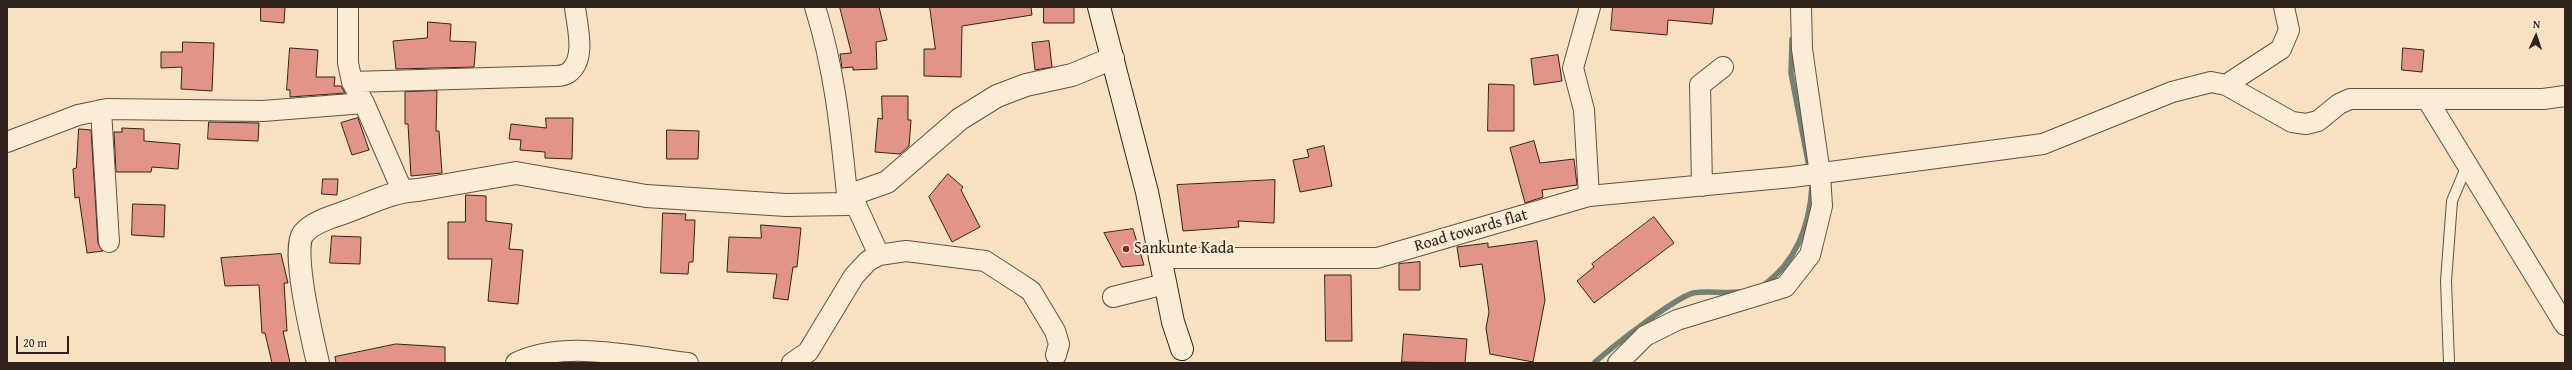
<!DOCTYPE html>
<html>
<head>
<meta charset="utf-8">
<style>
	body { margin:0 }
	#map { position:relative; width:2572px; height:370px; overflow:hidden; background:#f8e1c0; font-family:"Gentium Book Plus",serif }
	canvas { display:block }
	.frame { position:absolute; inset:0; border:8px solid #30231c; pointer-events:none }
	.north { position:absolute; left:2516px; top:16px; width:40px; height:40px; -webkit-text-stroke:3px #faecd6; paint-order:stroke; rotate:3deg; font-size:11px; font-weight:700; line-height:16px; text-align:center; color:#30231c }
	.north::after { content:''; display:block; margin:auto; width:14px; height:18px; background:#30231c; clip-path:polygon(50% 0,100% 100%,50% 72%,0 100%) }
	.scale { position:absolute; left:16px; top:336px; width:53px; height:18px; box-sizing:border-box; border:2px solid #30231c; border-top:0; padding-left:5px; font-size:12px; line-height:14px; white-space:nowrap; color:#30231c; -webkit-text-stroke:3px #faecd6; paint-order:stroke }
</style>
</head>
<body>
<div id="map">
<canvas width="2572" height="370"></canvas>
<div class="frame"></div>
<div class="north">N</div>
<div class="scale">20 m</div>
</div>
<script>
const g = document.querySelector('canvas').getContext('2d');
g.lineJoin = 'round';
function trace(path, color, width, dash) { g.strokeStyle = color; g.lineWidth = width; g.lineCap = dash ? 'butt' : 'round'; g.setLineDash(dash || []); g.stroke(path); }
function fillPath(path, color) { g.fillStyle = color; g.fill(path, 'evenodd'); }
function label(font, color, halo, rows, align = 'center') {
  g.font = font + ' "Gentium Book Plus",serif'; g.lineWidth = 4; g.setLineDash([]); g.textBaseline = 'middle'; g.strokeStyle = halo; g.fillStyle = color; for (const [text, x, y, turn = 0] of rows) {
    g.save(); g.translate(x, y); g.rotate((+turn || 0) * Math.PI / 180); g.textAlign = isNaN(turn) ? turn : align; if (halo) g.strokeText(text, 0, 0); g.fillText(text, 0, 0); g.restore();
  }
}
trace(new Path2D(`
	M1792,39L1791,73L1810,172
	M1764,285C1797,261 1810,224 1812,185
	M1594,363C1612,347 1673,299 1693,293C1708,290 1724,294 1739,292`), '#738073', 5.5);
const building = new Path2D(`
	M261,7H285L284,23L261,21Z
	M840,7H879L887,40L876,42L877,69L853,70V67L842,68L840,54L851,53Z
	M930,7H1031L1032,15L962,26L961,77L924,76V49H935Z
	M1044,7H1074V23H1044Z
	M1613,7H1714L1712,24L1668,20L1667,35L1611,30Z
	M428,22L451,24L450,41L476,42L474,67L396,69L393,41L427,38Z
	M1049,41L1052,67L1035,70L1032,43Z
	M183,42L214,43L212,91L181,89L182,67L161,68V52H182Z
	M290,48L318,50L316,77H335L334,86H341L345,93L290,97V90H287Z
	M2403,48L2424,50L2422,72L2402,70Z
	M1558,55L1562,81L1534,85L1531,59Z
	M1489,84L1514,85V131H1488Z
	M437,91L436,131H439L442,173L411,176L408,124H405V92Z
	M882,96H908V120H911L909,146L900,154L875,152L878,118L882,119Z
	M358,118L369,150L352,155L341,123Z
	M546,118H573L572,159L545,158V152L520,150L521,140L509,139L511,124L546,128Z
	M209,122L259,123L258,141L208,139Z
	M122,128L144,129V141L180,144L178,169L152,167L151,172H116L114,132H122Z
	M79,129L91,130L98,243L103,251L87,253L79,197L75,198L73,169L76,168Z
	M667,130L699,131L698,159H667Z
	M1534,141L1540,163L1574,159L1577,185L1542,190L1543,197L1525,203L1510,148Z
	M1324,146L1332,186L1300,192L1293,160L1309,157L1307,150Z
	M948,174L963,187L961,190L980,227L952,242L929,197Z
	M323,179H338L337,195L322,194Z
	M1275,180L1274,223L1238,221L1239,227L1183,231L1177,185Z
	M466,195L486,196V221L512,224L509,249L523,250L518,304L488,301L492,259H448V222H465Z
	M133,204L165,205L164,237L132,235Z
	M663,213L686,214L685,220H695L693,262H689L688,274L661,273Z
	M1654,217L1674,243L1594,303L1577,281L1594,267L1592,264Z
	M761,225L801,228L797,267H793L788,300L773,298L777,274L727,272L729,237L761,238Z
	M1133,229L1144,265L1122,267L1104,233Z
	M332,236L361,237L360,264L330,263Z
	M1537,241L1545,300L1533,362L1490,354L1486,328L1489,312L1482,264L1460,267L1457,247L1488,243V247Z
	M281,254L288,283H284L287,331H283L290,363H272L265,333H262L259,285L225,286L221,258Z
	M1420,262V290H1399V264Z
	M1325,275H1351L1352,341H1326Z
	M1404,334L1467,339L1465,363L1402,362Z
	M396,344L445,347V363H336L335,357Z`);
fillPath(building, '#e39489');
trace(building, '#30231c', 1);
const service = new Path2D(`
	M2449,363L2446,281L2452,201L2467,165`);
const minor = new Path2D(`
	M348,7V63L352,82L364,103L402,190
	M815,7C836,74 841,135 848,204L857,207L879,255
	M352,82L556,76C559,76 565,75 568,73C587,60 577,26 575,7
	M2226,85L2281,49L2289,30L2284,7
	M2427,99L2565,325
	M101,110L109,242
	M7,142L78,115L107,109L263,111L364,103
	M1702,186L1700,85L1723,67
	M1589,196L1792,177L2043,144L2172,92L2211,82L2226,85L2292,122L2306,124L2318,121L2339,104L2350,99H2543L2565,96
	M1159,258H1377L1589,196L1584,110L1573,68L1590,7
	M1113,297L1165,284
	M516,363C565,339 636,357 688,363
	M792,363L808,352L854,276L868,261L879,255L906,251L985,261L1019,283L1031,291L1055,331L1059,344L1056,355
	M1618,363L1645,336L1677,320L1785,287L1810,255L1822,206L1820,174L1802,49L1801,7`);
const tertiary = new Path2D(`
	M318,363C313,341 291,250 303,234C313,221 336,216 351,210C373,202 394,191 418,190L516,173L646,196L786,205L848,204L853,194L887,182L960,119L997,96L1026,85L1072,75L1113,58`);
const secondary = new Path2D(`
	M1099,7L1147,192L1173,322L1182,349`);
trace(service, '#625245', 12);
trace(minor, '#625245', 22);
trace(tertiary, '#625245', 24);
trace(secondary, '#30231c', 24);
trace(service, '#faecd6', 10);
trace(minor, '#faecd6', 20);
trace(tertiary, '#faecd6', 22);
trace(secondary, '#faecd6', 22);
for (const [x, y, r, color] of [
	[1126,249,4,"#8f2418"]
]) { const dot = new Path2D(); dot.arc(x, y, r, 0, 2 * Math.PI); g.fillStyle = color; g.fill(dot); trace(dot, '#faecd6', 1.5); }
label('16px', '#30231c', '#faecd6', [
	["Road towards flat",1471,231,-16]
]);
label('16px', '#30231c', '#faecd6', [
	["Sankunte Kada",1134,249]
], 'left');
</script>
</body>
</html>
